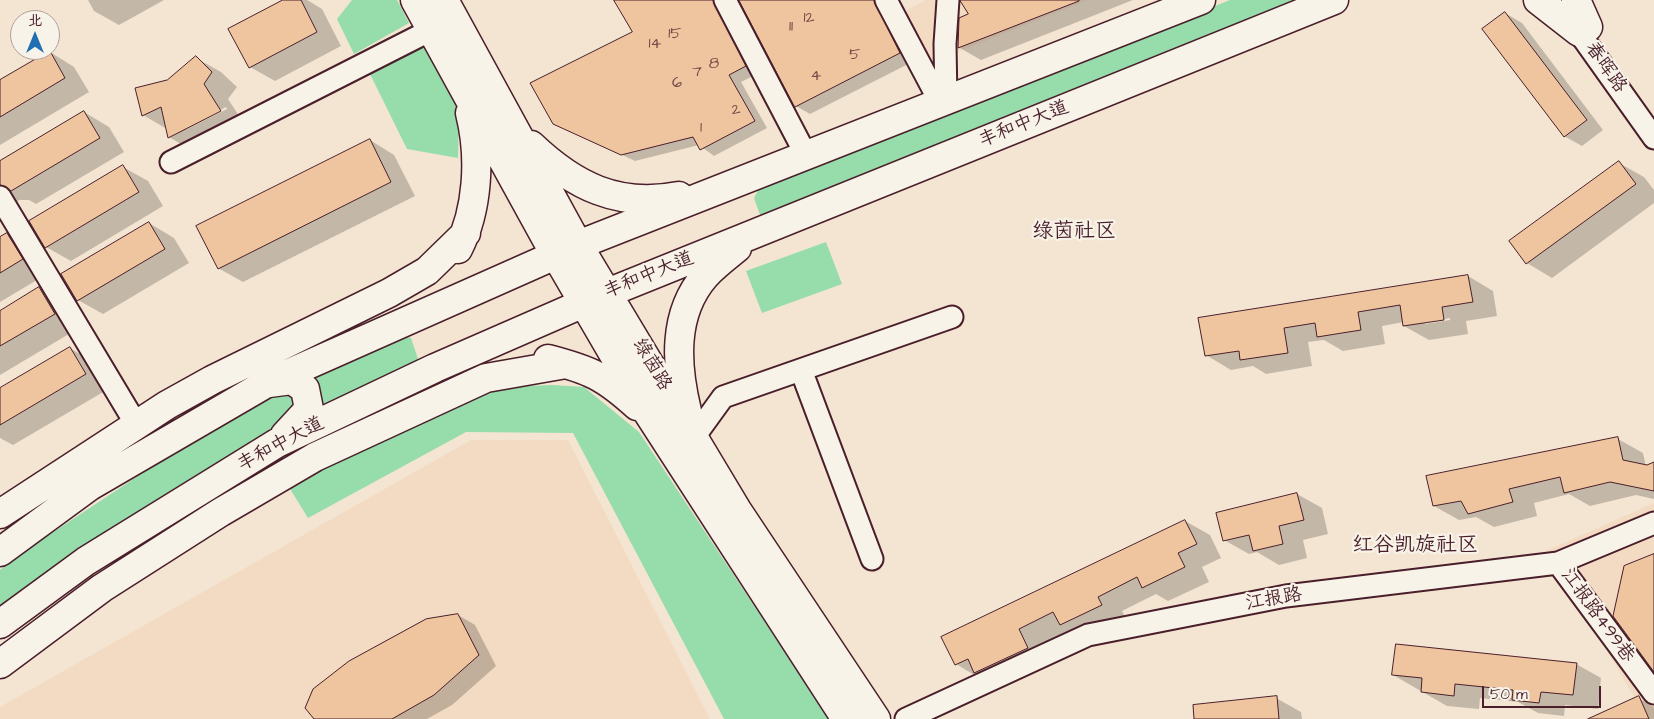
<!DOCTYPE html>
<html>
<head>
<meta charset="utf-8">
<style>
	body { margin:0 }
	#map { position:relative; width:1654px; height:719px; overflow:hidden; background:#f4e5d2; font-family:"Architects Daughter","LXGW WenKai TC",sans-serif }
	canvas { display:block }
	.north { position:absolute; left:10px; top:10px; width:50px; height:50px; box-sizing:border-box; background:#f7f3e8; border:1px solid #b29e9c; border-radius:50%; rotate:0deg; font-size:14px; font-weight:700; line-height:20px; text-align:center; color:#4a1f2b }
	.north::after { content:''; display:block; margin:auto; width:18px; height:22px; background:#1f6fb2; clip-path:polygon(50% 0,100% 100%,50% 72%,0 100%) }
	.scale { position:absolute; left:1482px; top:686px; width:119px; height:22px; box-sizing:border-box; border:2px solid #4a1f2b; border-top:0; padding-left:6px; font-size:15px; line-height:18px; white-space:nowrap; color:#4a1f2b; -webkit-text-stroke:4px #f7f3e8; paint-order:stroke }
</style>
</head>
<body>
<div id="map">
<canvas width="1654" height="719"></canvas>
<div class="north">北</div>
<div class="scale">50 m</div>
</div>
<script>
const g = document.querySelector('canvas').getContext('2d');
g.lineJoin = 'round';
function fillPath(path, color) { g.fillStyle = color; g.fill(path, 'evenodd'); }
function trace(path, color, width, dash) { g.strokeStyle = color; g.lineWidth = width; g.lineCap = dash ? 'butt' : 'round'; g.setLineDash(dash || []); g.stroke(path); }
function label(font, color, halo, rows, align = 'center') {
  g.font = font + ' "Architects Daughter","LXGW WenKai TC",sans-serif'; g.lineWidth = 4.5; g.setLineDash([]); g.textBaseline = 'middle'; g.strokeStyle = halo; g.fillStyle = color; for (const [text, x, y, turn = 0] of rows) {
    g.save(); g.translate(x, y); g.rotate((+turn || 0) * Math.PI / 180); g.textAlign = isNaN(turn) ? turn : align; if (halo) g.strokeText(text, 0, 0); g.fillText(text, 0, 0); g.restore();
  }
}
fillPath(new Path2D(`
	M926,0H1088L930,63L900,14Z
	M471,440H568L710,719H0V707Z
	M1654,503V719H1647L1548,550Z`), '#f2dbc2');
fillPath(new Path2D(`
	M352,0H397L409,23L354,54L337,19Z
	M1230,0H1313L770,217L760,215L754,198L759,189Z
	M427,42L455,92L459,113L458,158L407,149L370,74Z
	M826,242L842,284L762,313L746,271Z
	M402,336L411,338L418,359L413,364L0,612V570L17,556L173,453L295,384Z
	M553,385L584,387L639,432L829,719H724L573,433L466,432L308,518L287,484L496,387Z`), '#96ddab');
fillPath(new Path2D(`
	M88,0H164L119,25L94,11Z
	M286,0H307L322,9L341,46L275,81L250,67Z
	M615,0H720L757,74L741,82L767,128L714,156L699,145L635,161L554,123L633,33Z
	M741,0H892L914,61L810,114L796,106Z
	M962,0H1133L981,60L960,48L961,18L970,15Z
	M1505,13L1522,23L1603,130L1582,146L1564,136Z
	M50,52L74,67L89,92L0,145V82Z
	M196,58L221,72L237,87L228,99L245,125L193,151L169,137L167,129L143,115L168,81ZM226,107L227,109L187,129V127Z
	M84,112L109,127L124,152L36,204L29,200H19L13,206V214L0,222V161Z
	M370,140L394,155L415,196L243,282L218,268Z
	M1619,163L1644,177L1654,190V203L1552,278L1527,263L1511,241Z
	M123,167L148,181L163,206L71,261L46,247Z
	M149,223L174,238L189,263L103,314L78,300Z
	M7,234L32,248L47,274L0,302V238Z
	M1468,276L1493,291L1497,316L1466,321L1468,334L1429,340L1404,326V322L1382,326L1385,344L1343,351L1324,340L1308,342L1312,366L1266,374L1253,366L1231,370L1206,355L1200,319ZM1450,318V320L1425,324V322Z
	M39,289L64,303L79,328L0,375V312Z
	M70,348L94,363L110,388L13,445L0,438V390Z
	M1618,439L1643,453L1646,467L1654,463V499L1636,495L1590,506L1569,494L1534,503L1537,516L1494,527L1476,517L1459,520L1434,506Z
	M1297,494L1322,508L1328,534L1303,540L1307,558L1279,565L1257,552L1249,554L1224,540Z
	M1185,521L1210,535L1221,558L1202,567L1209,582L1168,601L1156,594L1122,611L1126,619L1086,639L1070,630L1043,643L1052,662L981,679L956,664Z
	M458,615L475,625L496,666L452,705L427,719H315Z
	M1576,664L1601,678L1598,709L1565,705L1564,716L1538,713L1518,702L1480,698L1479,709L1447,706L1393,675Z
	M1276,698L1301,712L1302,719H1195Z
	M1638,698L1654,707V719H1591Z`), '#0003');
const building = new Path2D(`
	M283,0H301L317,32L249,68L228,29Z
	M614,0H713L746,66L729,75L755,121L700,150L693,137L621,155L553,124L530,83L632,32Z
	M739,0H874L900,53L795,107Z
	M960,0H1079V1L958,48L959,18L968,14Z
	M1505,12L1587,120L1564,137L1482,29Z
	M50,51L65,78L0,117V80Z
	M196,56L212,72L204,84L221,111L168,138L161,107L142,116L135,88L167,80Z
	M84,111L100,138L11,191L0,185V161Z
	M370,139L391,182L218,269L196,226Z
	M1619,161L1636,184L1526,264L1509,241Z
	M123,165L139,192L45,248L29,221Z
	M149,222L165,249L77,301L61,274Z
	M7,233L23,259L0,273V237Z
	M1468,275L1473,302L1442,307L1444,320L1403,326L1400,305L1358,312L1361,330L1317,337L1315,323L1284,328L1288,353L1240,360L1239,351L1205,356L1198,318Z
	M39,287L55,314L0,346V311Z
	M70,347L86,374L0,425V388Z
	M1618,437L1623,460L1647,465L1654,462V491L1610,482L1564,493L1560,477L1509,489L1513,502L1468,514L1461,501L1433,506L1426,476Z
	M1297,493L1304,520L1279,526L1283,544L1253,551L1249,535L1223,541L1216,513Z
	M1185,520L1197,544L1178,553L1185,567L1142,588L1137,577L1098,597L1102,605L1060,625L1053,612L1019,629L1028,648L974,673L968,659L955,665L941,637Z
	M1654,554V672L1613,616L1624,566Z
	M458,614L479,655L434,695L392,719H314L305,708L313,689L349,661L426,619Z
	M1396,644L1577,663L1573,695L1541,692L1539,703L1512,700L1513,690L1455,684L1454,696L1421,692L1422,678L1392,675Z
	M1277,696L1279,719H1194L1193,705Z
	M1639,696L1649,719H1588Z`);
fillPath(building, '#eec59e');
trace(building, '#4a1f2b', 1);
const minor = new Path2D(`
	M725,0L806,155
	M886,0L940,102
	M1570,20L1654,138
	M946,100L945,44L948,0
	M171,162L431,30
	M0,197L136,424
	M801,370L872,559
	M694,437L723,397L952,317
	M1558,563L1654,693
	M906,719L1088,635L1286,596L1558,563L1654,523`);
const major = new Path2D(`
	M415,0L547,240L646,410L846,719
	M444,0L578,245L737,510L876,719
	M1538,0L1579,32
	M1576,0L1588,27
	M531,145C574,186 618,208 679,196
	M458,249C478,210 481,157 470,113
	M548,359C590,370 604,376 637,406
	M269,383L292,380L305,389L309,409L285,435
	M687,411C676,366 672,314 705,276C714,266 726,257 737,248
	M0,514L167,405L212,380L389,293L427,271L466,233
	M0,552L90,486L267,383L578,245L1201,0
	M0,624L86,561L277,443L435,368L600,296L1334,0
	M0,664L102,588L221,512L315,457L486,378L566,364`);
trace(minor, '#4a1f2b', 25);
trace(major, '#4a1f2b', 31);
trace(minor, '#f7f3e8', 21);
trace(major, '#f7f3e8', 28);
label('16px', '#734848', null, [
	["12",809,19],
	["11",791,28],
	["15",675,35],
	["14",655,45],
	["5",855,56],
	["8",714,65],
	["7",697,73],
	["4",816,77],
	["6",677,84],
	["2",736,111],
	["1",701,129]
]);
label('19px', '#4a1f2b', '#f7f3e8', [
	["春晖路",1605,68,55],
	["丰和中大道",1024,125,-22],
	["丰和中大道",649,276,-22],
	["绿茵路",651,365,59],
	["丰和中大道",281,445,-28],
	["江报路",1274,600,-10],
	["江报路499巷",1597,616,54]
]);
label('21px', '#4a1f2b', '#f7f3e8', [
	["绿茵社区",1074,233],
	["红谷凯旋社区",1415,547]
]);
</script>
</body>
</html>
